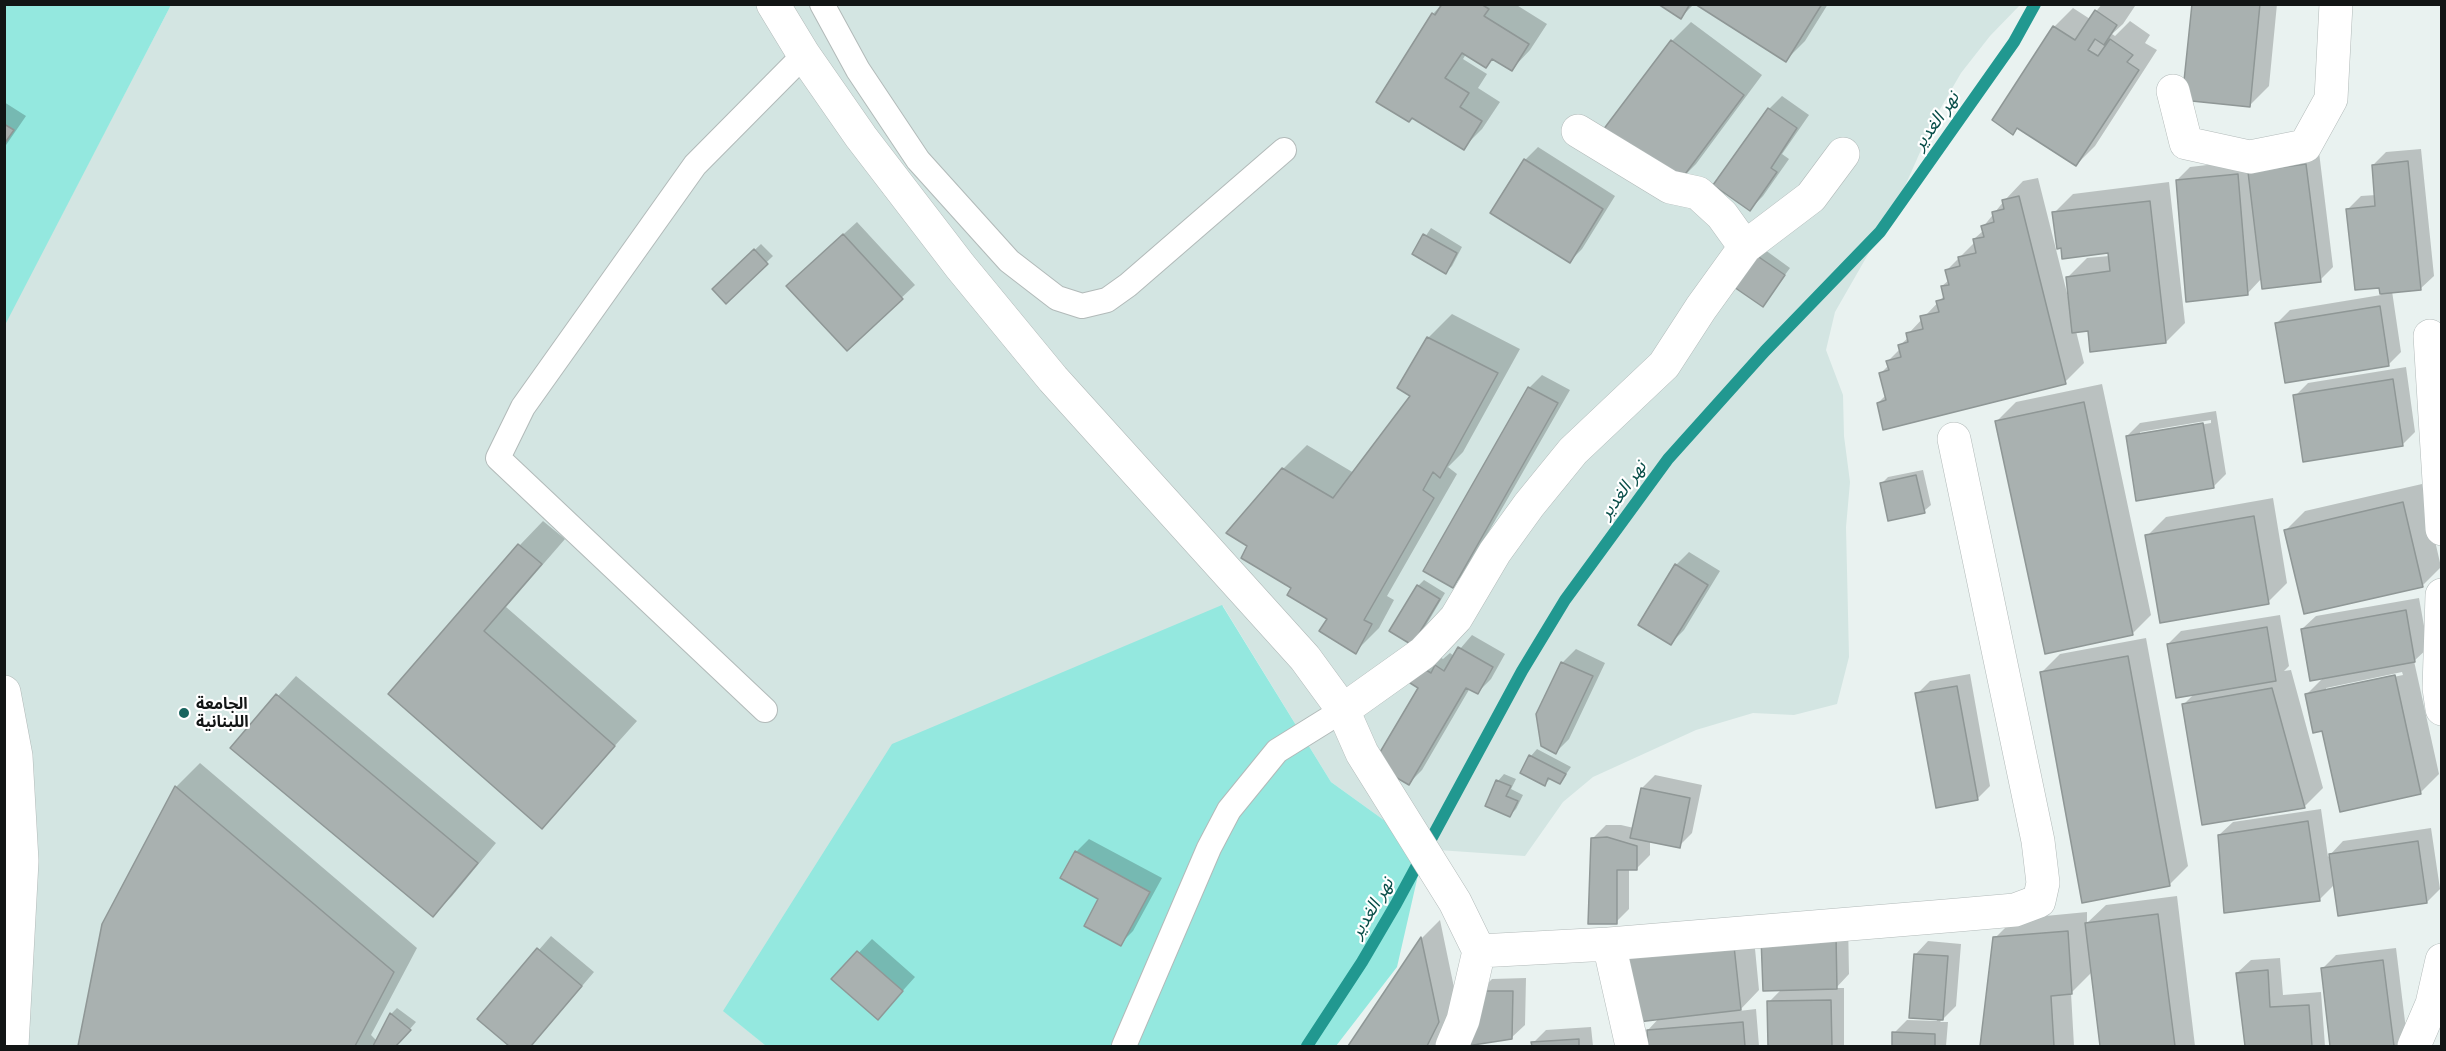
<!DOCTYPE html>
<html>
<head>
<meta charset="utf-8">
<style>
	body { margin:0 }
	#map { position:relative; width:2446px; height:1051px; overflow:hidden; background:#e9f2f0; font-family:"Playfair Display",serif }
	canvas { display:block }
	.frame { position:absolute; inset:0; border:6px solid #121515; pointer-events:none }
</style>
</head>
<body>
<div id="map">
<canvas width="2446" height="1051"></canvas>
<div class="frame"></div>
</div>
<script>
const g = document.querySelector('canvas').getContext('2d');
g.lineJoin = 'round';
function fillPath(path, color) { g.fillStyle = color; g.fill(path, 'evenodd'); }
function trace(path, color, width, dash) { g.strokeStyle = color; g.lineWidth = width; g.lineCap = dash ? 'butt' : 'round'; g.setLineDash(dash || []); g.stroke(path); }
function label(font, color, halo, rows, align = 'center') {
  g.font = font + ' "Playfair Display","Noto Sans Arabic",serif'; g.lineWidth = 4.5; g.setLineDash([]); g.textBaseline = 'middle'; g.strokeStyle = halo; g.fillStyle = color; for (const [text, x, y, turn = 0] of rows) {
    g.save(); g.translate(x, y); g.rotate((+turn || 0) * Math.PI / 180); g.textAlign = isNaN(turn) ? turn : align; if (halo) g.strokeText(text, 0, 0); g.fillText(text, 0, 0); g.restore();
  }
}
fillPath(new Path2D(`
	M171,5H2020L1990,36L1961,73L1936,116L1898,202L1835,312L1826,350L1843,395L1844,436L1850,482L1846,527L1849,657L1837,704L1794,715L1753,713L1696,730L1593,777L1563,802L1525,856L1424,849L1331,782L1223,606L724,1011L766,1046H5L4,325Z`), '#d3e5e2');
fillPath(new Path2D(`
	M5,5H171L5,325Z
	M1222,605L1331,782L1424,849L1397,967L1336,1046H766L723,1011L892,744Z`), '#94e8df');
fillPath(new Path2D(`
	M1442,4H1515L1547,24L1530,50L1512,69L1493,58L1485,66L1466,54L1463,59L1487,74L1478,88L1500,102L1482,129L1463,148L1412,117L1433,14Z
	M1661,4H1694L1681,17Z
	M1698,4H1828L1805,41L1786,60Z
	M2102,4L2135,6L2123,24L2112,34L2115,36L2130,21L2150,35L2145,43L2157,50L2095,146L2076,165L2018,127L2013,133L2054,27L2073,8L2090,19Z
	M2193,4H2277L2269,86L2250,105Z
	M1691,22L1762,75L1696,164L1677,183L1672,41Z
	M1782,96L1809,115L1782,154L1789,159L1763,196L1750,209L1769,109Z
	M4,102L26,116L4,148Z
	M1538,147L1615,196L1582,249L1569,262L1525,160Z
	M2421,149L2434,276L2420,289L2392,291L2401,352L2388,365L2277,323L2290,310L2381,295L2380,286L2348,209L2361,196L2376,195L2373,165L2386,152Z
	M2319,152L2333,267L2320,280L2262,278L2247,294L2177,180L2190,167Z
	M2038,178L2068,297H2070L2068,277L2087,258L2109,256V252L2054,213L2073,194L2169,182L2185,323L2166,342L2089,330L2076,331L2084,363L2065,382L1878,403L1886,395L1881,373L1889,365L1888,361L1900,349L1899,346L1909,337L1908,334L1945,295L1942,286L1949,280L1947,270L1975,242L1974,239L1984,230L1983,227L2004,201L2023,181Z
	M857,222L915,285L847,349L801,273Z
	M1431,228L1462,247L1452,266L1446,272L1414,254Z
	M761,244L773,256L726,302L714,289Z
	M1761,247L1790,268L1763,305L1755,254Z
	M1452,314L1520,349L1463,452L1448,467L1457,474L1387,596L1394,600L1379,628L1355,652L1329,618L1249,546L1228,532L1283,469L1307,445L1354,473L1412,395L1428,338Z
	M2406,367L2415,432L2402,445L2295,396L2308,383Z
	M1542,375L1570,390L1465,573L1452,586L1529,388Z
	M2102,384L2151,615L2132,634L1997,421L2016,402Z
	M2216,411L2226,474L2213,487L2127,436L2140,423ZM2211,420V423L2140,435V432Z
	M1923,470L1931,505L1924,511L1881,484L1888,477Z
	M2422,484L2441,567L2422,586L2286,530L2305,511Z
	M2273,498L2287,583L2268,602L2147,536L2166,517Z
	M543,521L565,539L506,607L637,721L542,827L390,694L520,545Z
	M1689,552L1720,571L1684,630L1671,643L1676,565Z
	M1424,580L1445,593L1419,637L1418,586Z
	M2419,598L2428,648L2414,661L2439,774L2420,793L2306,695L2324,677L2302,629L2316,616ZM2402,672L2403,675L2326,691V688Z
	M2280,615L2289,666L2284,671L2291,670L2323,788L2304,807L2183,705L2195,693L2168,644L2181,631Z
	M1472,635L1505,654L1491,679L1478,692L1470,688L1422,770L1409,783L1420,688L1412,683L1435,654L1443,659L1450,653L1454,656Z
	M2146,638L2188,866L2169,885L2041,673L2060,654Z
	M1576,649L1605,663L1569,739L1556,752L1538,714L1563,662Z
	M1970,674L1990,786L1977,799L1917,694L1930,681Z
	M296,676L496,843L452,896L433,915L232,747Z
	M1537,749L1571,767L1560,783L1551,778L1545,784L1522,772L1531,756Z
	M200,763L417,948L371,1035L377,1041L391,1014L397,1008L416,1022L395,1046H80L103,924L176,787Z
	M1504,774L1516,779L1511,789L1523,795L1516,809L1510,815L1487,805L1498,781Z
	M1655,775L1702,785L1692,833L1679,846L1650,840V855L1637,868H1629V909L1616,922L1593,838L1606,825H1621L1634,828L1642,788Z
	M2321,809L2328,857L2343,841L2431,828L2440,889L2427,902L2335,884L2319,900L2219,835L2233,822Z
	M1089,839L1162,878L1133,931L1120,944L1076,852Z
	M2177,896L2195,1046H2101L2092,972L2071,993L2074,1046H1982L1995,938L2014,919L2087,912V923L2106,905Z
	M1752,918L1759,990L1739,1011L1756,1009L1759,1046H1650L1648,1030Z
	M1440,920L1457,1002L1435,1046H1349L1422,938Z
	M1848,922L1849,974L1836,988H1844V1046H1770L1769,1002Z
	M551,936L594,972L531,1046H511L479,1019Z
	M872,939L915,977L890,1005L834,979Z
	M1928,941L1961,944L1956,1006L1940,1022H1948L1946,1046H1893L1894,1033L1907,1020L1937,1021L1915,955Z
	M2396,948L2408,1046H2332L2323,968L2336,955Z
	M2280,958L2283,995L2321,992L2325,1046H2246L2237,973L2251,960Z
	M1526,978L1525,1025L1511,1038L1468,1046L1479,992L1492,979Z
	M1591,1027L1593,1046H1533V1043L1546,1030Z`), '#0003');
trace(new Path2D(`
	M1307,1046L1362,962L1396,904L1522,671L1565,600L1668,459L1765,351L1880,232L2014,42L2035,4`), '#219890', 12);
const building = new Path2D(`
	M1442,4H1481L1489,9L1484,16L1529,44L1512,71L1492,59L1486,68L1462,53L1445,78L1469,93L1460,107L1482,121L1464,150L1412,118L1409,122L1376,102L1432,13L1435,15Z
	M1658,4H1690L1681,19Z
	M1695,4H1822L1786,62Z
	M2192,4H2260L2250,107L2182,100Z
	M2095,10L2117,25L2104,45L2095,39L2088,50L2098,56L2110,39L2133,55L2127,62L2139,70L2076,166L2017,128L2013,135L1992,120L2053,26L2075,40Z
	M1671,40L1744,95L1677,185L1603,130Z
	M1768,108L1797,128L1771,168L1777,172L1750,211L1713,185Z
	M4,124L14,130L4,144Z
	M1524,159L1603,209L1570,263L1490,213Z
	M2408,161L2421,290L2380,294L2379,288L2355,290L2346,209L2375,206L2372,165Z
	M2306,164L2321,282L2262,289L2248,172Z
	M2238,174L2248,295L2186,302L2176,180Z
	M2019,196L2066,384L1883,430L1877,403L1886,400L1879,373L1889,370L1886,361L1901,357L1898,345L1908,342L1906,333L1923,329L1920,316L1939,312L1936,301L1944,299L1941,286L1949,285L1945,270L1960,266L1958,257L1976,253L1973,239L1984,237L1981,226L1994,222L1992,212L2004,209L2002,200Z
	M2150,201L2166,343L2090,352L2088,331L2072,333L2066,277L2110,271L2108,253L2062,259L2061,248L2057,249L2052,212Z
	M843,234L903,299L847,351L786,286Z
	M1423,234L1457,253L1446,274L1412,254Z
	M754,249L768,264L726,304L712,289Z
	M1753,253L1785,275L1763,307L1731,285Z
	M2380,306L2389,366L2285,383L2275,323Z
	M1427,337L1498,373L1440,478L1433,472L1423,490L1434,498L1364,620L1372,624L1356,654L1319,631L1327,619L1287,595L1291,588L1241,558L1247,546L1226,533L1282,468L1333,498L1410,396L1397,388Z
	M2393,379L2403,446L2303,462L2293,395Z
	M1528,387L1558,403L1453,588L1423,571Z
	M2084,402L2133,635L2045,654L1995,421Z
	M2203,423L2214,488L2136,501L2126,436Z
	M1916,475L1925,513L1888,521L1880,483Z
	M2403,502L2423,587L2304,614L2284,530Z
	M2254,516L2269,604L2160,623L2145,535Z
	M518,544L542,564L484,631L615,746L542,829L388,694Z
	M1675,564L1708,585L1671,645L1638,625Z
	M1417,585L1440,599L1412,645L1389,631Z
	M2406,610L2415,662L2310,681L2301,629Z
	M2267,627L2276,681L2176,698L2167,644Z
	M1458,647L1493,667L1478,694L1466,688L1409,785L1373,764L1418,688L1410,683L1421,667L1431,673L1435,665L1444,671Z
	M2128,656L2170,886L2082,903L2040,672Z
	M1561,662L1593,676L1556,754L1541,746L1536,714Z
	M2395,675L2421,794L2340,812L2322,731L2313,733L2305,694Z
	M1957,686L1978,800L1936,808L1915,693Z
	M2272,688L2305,808L2202,825L2182,704Z
	M276,694L478,863L433,917L230,748Z
	M1529,755L1566,774L1560,784L1548,778L1545,786L1520,773Z
	M1496,780L1511,786L1506,796L1518,801L1510,817L1485,806Z
	M175,786L394,972L355,1046H78L102,924Z
	M1641,788L1690,798L1680,848L1630,838Z
	M2308,821L2320,901L2224,913L2218,835Z
	M1607,837L1637,846V870H1617V924H1588L1591,838Z
	M2418,841L2427,903L2338,916L2329,854Z
	M1075,851L1150,892L1121,946L1084,926L1098,899L1060,878Z
	M2158,914L2175,1046H2100L2085,923Z
	M2068,931L2072,994L2051,996L2054,1046H1980L1993,937Z
	M1836,935L1837,989L1763,991L1761,937Z
	M1421,937L1439,1022L1427,1046H1348Z
	M1733,937L1741,1010L1629,1023L1621,949Z
	M537,948L582,986L531,1046H509L477,1019Z
	M857,951L903,991L878,1020L831,979Z
	M1914,954L1948,956L1943,1020L1909,1018Z
	M2383,960L2394,1046H2330L2321,968Z
	M2268,970L2270,1007L2309,1005L2312,1046H2245L2236,973Z
	M1478,991H1513L1512,1039L1467,1046Z
	M1831,1000L1832,1046H1768L1767,1001Z
	M390,1013L411,1030L396,1046H373Z
	M1743,1022L1745,1046H1648L1647,1030Z
	M1892,1032L1935,1034V1046H1892Z
	M1579,1039V1046H1532L1531,1042Z`);
fillPath(building, '#a9b1b0');
trace(building, '#8f9796', 1.5);
const service = new Path2D(`
	M822,4L858,70L918,160L1009,261L1057,298L1082,306L1107,300L1128,285L1284,150
	M765,710L498,458L523,407L695,165L804,55
	M1124,1046L1209,848L1229,810L1277,751L1343,710`);
const minor = new Path2D(`
	M773,4L804,55L861,137L960,266L1053,379L1305,658L1343,710L1362,753L1455,902L1479,951L1463,1020L1452,1046
	M2173,91L2186,143L2250,157L2305,146L2331,99L2336,4
	M1578,131L1670,187L1698,193L1722,215L1745,247
	M2430,336L2442,529
	M2442,595L2439,688L2442,709
	M4,692L16,756L22,861L12,1046
	M1343,710L1423,653L1456,618L1495,552L1529,505L1573,451L1664,365L1701,308L1745,247L1811,197L1843,154
	M1609,944L1958,915L2015,910L2039,901L2043,883L2038,841L1954,439
	M1479,951L1609,944L1632,1046
	M2414,1046L2432,1004L2442,960`);
trace(service, '#b2bab9', 26);
trace(minor, '#b2bab9', 34);
trace(service, '#fff', 24);
trace(minor, '#fff', 33);
for (const [x, y, r, color] of [
	[184,713,6,"#18645e"]
]) { const dot = new Path2D(); dot.arc(x, y, r, 0, 2 * Math.PI); g.fillStyle = color; g.fill(dot); trace(dot, '#fff', 2); }
label('bold 16px', '#121515', '#fff', [
	["الجامعة",196,704],
	["اللبنانية",196,722]
], 'left');
label('italic 18px', '#094e49', '#fff', [
	["نهر الغدير",1936,121,-55],
	["نهر الغدير",1623,490,-54],
	["نهر الغدير",1372,908,-59]
]);
</script>
</body>
</html>
